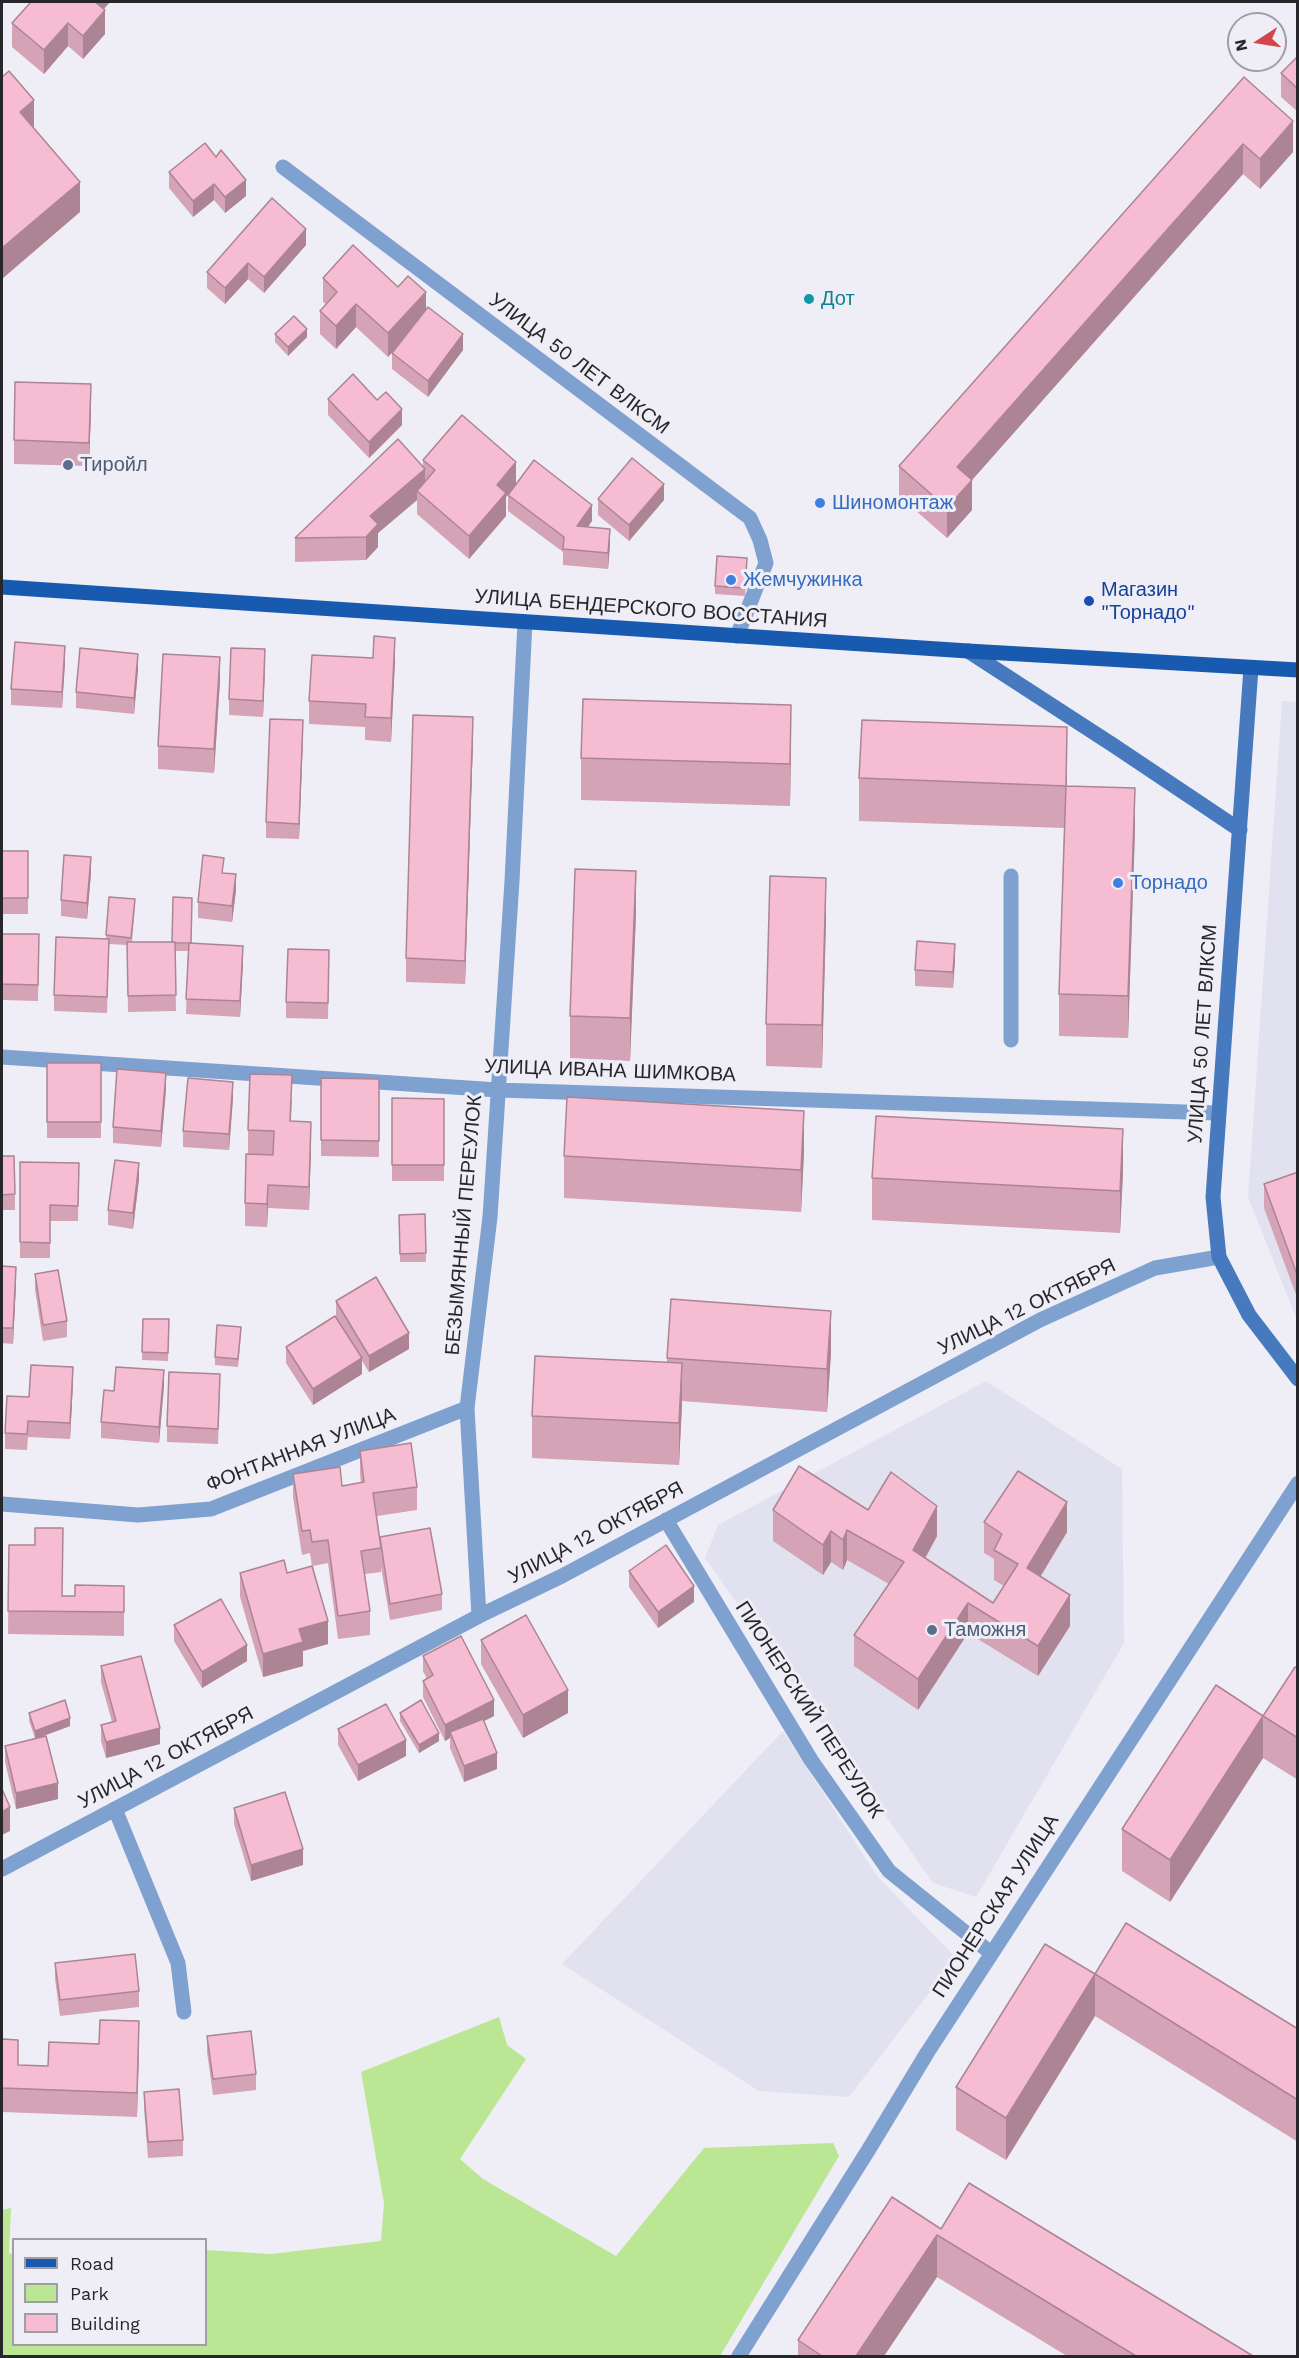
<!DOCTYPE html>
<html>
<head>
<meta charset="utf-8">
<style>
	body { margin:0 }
	#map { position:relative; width:1299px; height:2358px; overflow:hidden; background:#efeef6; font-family:"Work Sans",sans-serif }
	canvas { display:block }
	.frame { position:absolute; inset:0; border:3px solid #27272a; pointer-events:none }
	.legend { position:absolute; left:12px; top:2238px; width:195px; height:108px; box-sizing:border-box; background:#efeef6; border:2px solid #9f9ea4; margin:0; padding:8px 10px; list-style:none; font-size:18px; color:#27272a }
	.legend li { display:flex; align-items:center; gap:12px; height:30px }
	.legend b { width:30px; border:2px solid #9f9ea4 }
	.north { position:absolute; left:1227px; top:12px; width:60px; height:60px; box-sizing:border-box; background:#efeef6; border:2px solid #9f9ea4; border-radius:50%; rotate:258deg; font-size:16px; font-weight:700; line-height:24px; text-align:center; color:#27272a }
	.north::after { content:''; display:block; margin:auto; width:21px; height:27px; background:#d4444b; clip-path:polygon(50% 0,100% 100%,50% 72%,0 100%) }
</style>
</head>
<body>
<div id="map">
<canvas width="1299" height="2358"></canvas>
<div class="frame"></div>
<ul class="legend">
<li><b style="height:8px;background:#175aaf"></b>Road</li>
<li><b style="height:16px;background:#bbe694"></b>Park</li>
<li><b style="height:16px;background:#f6bdd2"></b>Building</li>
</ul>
<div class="north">N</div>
</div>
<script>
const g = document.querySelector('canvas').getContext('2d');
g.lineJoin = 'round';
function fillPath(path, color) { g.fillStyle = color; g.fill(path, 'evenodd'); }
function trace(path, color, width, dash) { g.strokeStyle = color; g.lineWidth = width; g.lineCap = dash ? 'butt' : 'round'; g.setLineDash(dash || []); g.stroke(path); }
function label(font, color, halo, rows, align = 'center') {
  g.font = font + ' "Work Sans",sans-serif'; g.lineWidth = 6; g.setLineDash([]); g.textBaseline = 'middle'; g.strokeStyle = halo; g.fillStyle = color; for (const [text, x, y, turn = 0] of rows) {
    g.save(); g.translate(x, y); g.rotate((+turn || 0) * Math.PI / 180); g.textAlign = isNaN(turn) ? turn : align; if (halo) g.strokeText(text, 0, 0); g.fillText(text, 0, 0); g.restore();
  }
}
fillPath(new Path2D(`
	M1282,701L1297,702V1320L1248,1197Z
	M986,1381L1122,1469L1124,1643L976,1897L933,1883L705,1558L718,1525Z
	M783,1731L877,1876L956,1958L849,2097L759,2091L562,1964Z`), '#e2e1f0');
fillPath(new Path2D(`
	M499,2017L507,2045L526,2059L460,2159L483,2179L616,2256L704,2148L833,2143L839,2156L720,2356H2V2210L11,2208L9,2253L13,2254L14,2344H206V2250L271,2254L381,2241L384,2203L361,2072Z`), '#bbe694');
trace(new Path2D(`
	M115,1809L178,1963L184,2012`), '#7fa1d0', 15);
trace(new Path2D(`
	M283,167L750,518L760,540L766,563L737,636
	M1011,1040V876
	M2,1057L498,1090L1217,1113
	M2,1504L138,1515L211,1509L467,1408
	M666,1520L811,1760L889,1871L991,1953
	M479,1616L467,1408L490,1217L512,881L525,622
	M2,1869L479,1616L562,1576L1040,1320L1155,1268L1219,1257
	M739,2356L869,2149L927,2053L1298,1483`), '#7fa1d0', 15);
trace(new Path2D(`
	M968,651L1113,745L1240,830
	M1251,668L1213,1197L1219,1257L1249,1315L1298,1379`), '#4779be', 15);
trace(new Path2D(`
	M2,587L968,651L1298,670`), '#175aaf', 15);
fillPath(new Path2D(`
	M31,2H110L104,9L105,34L83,59L68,46L44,74L12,47V23Z
	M1298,56V112L1281,97V73Z
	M1244,77L1293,152L1260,189L1243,174L972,480V510L947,538L899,496V466Z
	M205,143L246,196L225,213L214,200L193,217L169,188V172Z
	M306,245L264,293L248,279L225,304L207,288V272Z
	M323,278L398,287L426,310L463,350L428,397L392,369V353L400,344L388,357L356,327L336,349L320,334V311L326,304L323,302Z
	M275,334L307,337L288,356L275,342Z
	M328,399L402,425L369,458L328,415Z
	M91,408L89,466L14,464V440Z
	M423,460L516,484L592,521L588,527L610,545L608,569L563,565V552L508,511V495L510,492L506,497V516L469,559L417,514V500L378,533V547L366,560L295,562V538L423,467Z
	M598,499L664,500L629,541L598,515Z
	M747,566L745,596L715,594V586Z
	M373,658L395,661L391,742L365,740V727L309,724V701Z
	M65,662L62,708L11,705V689Z
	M265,665L263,717L229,715V699Z
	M138,670L134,714L76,708V692Z
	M220,681L214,773L158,769V746Z
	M303,736L299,839L266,838V822Z
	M473,740L465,984L406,982V958Z
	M791,747L790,806L581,800V758Z
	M1067,770V786L1135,830L1128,1038L1059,1036V994L1064,828L859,821V778Z
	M2,851H28V914H2Z
	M91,873L87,919L61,916V900Z
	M236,890L232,922L198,918V902Z
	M109,897L135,907L132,942L191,944L243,962L240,1017L186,1014L188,951H175L176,1011L128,1012L127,945L109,944L107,1013L54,1011V995L106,939Z
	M636,913L630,1061L570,1058V1016Z
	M826,920L822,1068L766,1066V1024Z
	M2,934L39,950L38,1001L2,1000Z
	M955,960L953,988L915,986V970Z
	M329,966L328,1019L286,1018V1002Z
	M47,1063H101V1138H47Z
	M321,1078L379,1079V1157L321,1156Z
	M166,1089L161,1147L113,1143V1127Z
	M233,1098L229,1150L183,1147V1131Z
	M392,1098L444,1099V1181H392Z
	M292,1099L291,1121L311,1145L309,1210L268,1208L267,1227L245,1226V1203L248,1154V1130Z
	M804,1153L801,1212L564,1198V1156Z
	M2,1156L15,1194V1210H2Z
	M20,1162L79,1163L78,1221H50V1258H20Z
	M1123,1172L1120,1233L872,1220V1178Z
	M1298,1172V1300L1264,1208V1184Z
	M139,1179L133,1229L108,1225V1210Z
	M425,1214L426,1262H400L399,1215Z
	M2,1266L16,1283L13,1344L2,1343Z
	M35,1274L67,1321V1337L43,1341L35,1290Z
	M336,1301L409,1349L369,1372L362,1361V1374L313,1405L286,1363V1347L336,1317Z
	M143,1319H169L168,1361L142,1360Z
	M241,1335L238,1367L215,1365V1357Z
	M831,1353L827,1412L682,1401L679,1465L532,1458V1416L667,1362V1358Z
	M73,1383L70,1439L28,1437L27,1450L5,1449V1433L29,1397Z
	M164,1386L159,1443L101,1438V1422L114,1391Z
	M220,1390L218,1444L167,1442V1426Z
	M360,1451L417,1487V1510L377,1516L380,1537L442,1594V1610L390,1620L381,1567V1572L365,1574L370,1611V1635L338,1639L328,1563L313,1566L328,1644L303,1651V1666L263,1677L240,1597V1573H287L312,1566L310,1553L302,1555L293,1497V1474L342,1486L361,1483L360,1474Z
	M773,1510H868L937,1536L925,1558L993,1603L1004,1586L994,1580V1559L984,1553V1522L1067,1532L1040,1577L1070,1626L1038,1676L968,1633L918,1710L854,1666V1635L889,1584L847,1560L843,1570L831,1562L823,1575L773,1541Z
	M9,1545L62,1596H75L124,1586V1636L8,1634Z
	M629,1571L694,1602L658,1628L629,1587Z
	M174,1625L247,1661L202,1688L174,1641Z
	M481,1640L568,1713L523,1738L481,1664Z
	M423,1656L494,1716L484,1721L497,1769L464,1782L450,1748V1738L445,1741L423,1697V1681L427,1679L423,1671Z
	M101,1666L160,1744L106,1758L101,1741V1725L112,1722L101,1682Z
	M1298,1668V1780L1263,1758L1170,1902L1122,1871V1829L1263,1716Z
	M29,1713L70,1726L40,1737L58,1799L16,1809L5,1762V1746L35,1738L29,1721Z
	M400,1713L439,1741L419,1753L400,1721Z
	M338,1729L406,1756L358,1781L338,1745Z
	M234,1808L303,1865L251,1881L234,1824Z
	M55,1963L139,1991V2007L60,2016L55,1979Z
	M1095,1974L1298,2029V2142L1095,2016L1006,2160L956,2130V2087Z
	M207,2036L256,2074V2090L213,2095L207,2052Z
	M2,2039L18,2065L48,2066L99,2044L139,2045L137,2117L2,2112Z
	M144,2092L183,2140V2156L148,2158L144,2108Z
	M941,2229L1253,2356H1067L937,2277L884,2356H798V2340Z`), '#d4a3b5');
fillPath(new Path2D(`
	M92,2H110L92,22Z
	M105,10V34L83,59V36Z
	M68,23V46L44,74V50Z
	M34,100V130L20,112Z
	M1293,121V152L1260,189V159Z
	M1243,144V174L972,480V510L947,538V508L957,467Z
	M246,180V196L225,213V197Z
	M80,182V212L2,279V248Z
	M214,184V200L193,217V201Z
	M306,229V245L264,293V277Z
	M248,263V279L225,304V288Z
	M426,292V315L388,357V333Z
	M356,304V327L336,349V326Z
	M307,329V337L288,356V347Z
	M463,334V350L428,397V381Z
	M91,384V408L89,466V443Z
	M402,409V425L369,458V442Z
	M516,462V485L506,497V516L469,559V536L497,485Z
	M425,469V492L417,491V500L378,533V547L366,560V537L370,516Z
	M664,484V500L629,541V525Z
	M592,505V521L577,542V526Z
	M610,529V545L608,569V553Z
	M395,638V661L391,742V718Z
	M65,646V662L62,708V692Z
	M265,649V665L263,717V701Z
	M138,654V670L134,714V698Z
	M220,657V681L214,773V749Z
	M791,705V747L790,806V764Z
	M473,717V740L465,984V961Z
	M303,720V736L299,839V824Z
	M1067,727V770L1066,828V786Z
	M1135,788V830L1128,1038V996Z
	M91,857V873L87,919V903Z
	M636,871V913L630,1061V1018Z
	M236,874V890L232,922V906Z
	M826,878V920L822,1068V1025Z
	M955,944V960L953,988V972Z
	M243,946V962L240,1017V1001Z
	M166,1073V1089L161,1147V1131Z
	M233,1082V1098L229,1150V1134Z
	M804,1111V1153L801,1212V1170Z
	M311,1122V1145L309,1210V1187Z
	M1123,1129V1172L1120,1233V1191Z
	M139,1163V1179L133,1229V1213Z
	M268,1185V1208L267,1227V1204Z
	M16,1267V1283L13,1344V1328Z
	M831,1311V1353L827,1412V1369Z
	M409,1333V1349L369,1372V1356Z
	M362,1358V1374L313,1405V1389Z
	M682,1363V1405L679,1465V1423Z
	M73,1367V1383L70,1439V1423Z
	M164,1370V1386L159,1443V1427Z
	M1067,1502V1532L1027,1599V1568Z
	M937,1506V1536L913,1581V1550Z
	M847,1530V1560L843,1570V1540Z
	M831,1531V1562L823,1575V1545Z
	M694,1586V1602L658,1628V1612Z
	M1070,1595V1626L1038,1676V1646Z
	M968,1603V1633L918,1710V1679Z
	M328,1621V1644L303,1651V1666L263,1677V1654L299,1629Z
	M247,1645V1661L202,1688V1672Z
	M568,1690V1713L523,1738V1715Z
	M494,1700V1716L452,1737L450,1732V1738L445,1741V1725Z
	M1263,1716V1758L1170,1902V1860Z
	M70,1718V1726L35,1739V1731Z
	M160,1728V1744L106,1758V1742Z
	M439,1733V1741L419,1753V1745Z
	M406,1740V1756L358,1781V1765Z
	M497,1753V1769L464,1782V1766Z
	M58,1783V1799L16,1809V1793Z
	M10,1807V1831L2,1835V1812Z
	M303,1849V1865L251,1881V1865Z
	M1095,1974V2016L1006,2160V2118Z
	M139,2021V2045L137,2117V2093Z
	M937,2235V2277L884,2356H856Z`), '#ac8493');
const building = new Path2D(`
	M31,2H95L105,10L83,36L68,23L44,50L12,23Z
	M1298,56V89L1281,73Z
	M9,71L34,100L20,112L80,182L2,248V77Z
	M1244,77L1293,121L1260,159L1243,144L957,467L972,480L947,508L899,466Z
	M205,143L216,157L221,150L246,180L225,197L214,184L193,201L169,172Z
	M272,198L306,229L264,277L248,263L225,288L207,272Z
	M353,245L398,287L408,276L426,292L388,333L356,304L336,326L320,311L337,292L323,278Z
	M428,307L463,334L428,381L392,353Z
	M294,316L307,329L288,347L275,334Z
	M353,374L377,400L386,392L402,409L369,442L328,399Z
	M15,382L91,384L89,443L14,440Z
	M462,415L516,462L497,485L506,493L469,536L417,491L435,470L423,460Z
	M398,439L425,469L370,516L378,524L366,537L295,538Z
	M632,458L664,484L629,525L598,499Z
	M534,460L592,505L577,526L610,529L608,553L563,549L564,537L508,495Z
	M717,556L747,558L745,588L715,586Z
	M374,636L395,638L391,718L365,717L366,704L309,701L312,655L373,658Z
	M15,642L65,646L62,692L11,689Z
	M80,648L138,654L134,698L76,692Z
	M231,648L265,649L263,701L229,699Z
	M163,654L220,657L214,749L158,746Z
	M583,699L791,705L790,764L581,758Z
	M413,715L473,717L465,961L406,958Z
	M270,719L303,720L299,824L266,822Z
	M862,720L1067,727L1066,786L859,778Z
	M1066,786L1135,788L1128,996L1059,994Z
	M2,851H28V898H2Z
	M64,855L91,857L87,903L61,900Z
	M203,855L224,858L222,873L236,874L232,906L198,902Z
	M575,869L636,871L630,1018L570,1016Z
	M770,876L826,878L822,1025L766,1024Z
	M109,897L135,899L131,938L106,935Z
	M173,897L192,898L191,943H175V942H172Z
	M2,934H39L38,985L2,984Z
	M56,937L109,939L107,997L54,995Z
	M917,941L955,944L953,972L915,970Z
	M127,942H175L176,995L128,996Z
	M189,943L243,946L240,1001L186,999Z
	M288,949L329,950L328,1003L286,1002Z
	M47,1063H101V1122H47Z
	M117,1069L166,1073L161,1131L113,1127Z
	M250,1074L292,1075L290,1121L311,1122L309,1187L268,1185L267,1204L245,1203L246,1154L273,1155L274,1131L248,1130Z
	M188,1078L233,1082L229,1134L183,1131Z
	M321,1078L379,1079V1141L321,1140Z
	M567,1097L804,1111L801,1170L564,1156Z
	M392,1098L444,1099V1165H392Z
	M876,1116L1123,1129L1120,1191L872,1178Z
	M2,1156H14L15,1194L2,1195Z
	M115,1160L139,1163L133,1213L108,1210Z
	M20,1162L79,1163L78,1206L50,1205V1243L20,1242Z
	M1298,1172V1277L1264,1184Z
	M425,1214L426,1253L400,1254L399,1215Z
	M2,1266L16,1267L13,1328H2Z
	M58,1270L67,1321L43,1325L35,1274Z
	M376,1277L409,1333L369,1356L336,1301Z
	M671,1299L831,1311L827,1369L667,1358Z
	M335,1316L362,1358L313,1389L286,1347Z
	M143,1319H169L168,1353L142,1352Z
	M217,1325L241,1327L238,1359L215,1357Z
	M535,1356L682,1363L679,1423L532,1416Z
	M31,1365L73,1367L70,1423L28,1421L27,1434L5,1433L7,1396L29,1397Z
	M116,1367L164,1370L159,1427L101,1422L104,1390L114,1391Z
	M169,1372L220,1374L218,1429L167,1426Z
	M411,1443L417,1487L373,1493L381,1548L361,1551L370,1611L338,1616L328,1540L312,1542L310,1530L302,1531L293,1474L340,1467L342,1486L364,1482L360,1451Z
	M799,1466L868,1510L891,1472L937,1506L913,1550L993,1603L1018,1564L994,1550L1002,1534L984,1522L1018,1471L1067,1502L1027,1568L1070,1595L1038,1646L968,1603L918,1679L854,1635L904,1562L847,1530L843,1540L831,1531L823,1545L773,1510Z
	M35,1528H63L62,1596H75V1585L124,1586V1612L8,1611L9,1545H35Z
	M430,1528L442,1594L390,1604L380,1537Z
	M666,1545L694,1586L658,1612L629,1571Z
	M284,1560L287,1573L312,1566L328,1621L299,1629L303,1642L263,1654L240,1573Z
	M221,1599L247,1645L202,1672L174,1625Z
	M526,1615L568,1690L523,1715L481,1640Z
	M461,1636L494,1700L445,1725L423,1681L433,1675L423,1656Z
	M141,1656L160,1728L106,1742L101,1725L116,1721L101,1666Z
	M1295,1667L1298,1668V1738L1263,1716Z
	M1216,1685L1263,1716L1170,1860L1122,1829Z
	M65,1700L70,1718L35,1731L29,1713Z
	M421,1700L439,1733L419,1745L400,1713Z
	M386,1704L406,1740L358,1765L338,1729Z
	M483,1719L497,1753L464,1766L450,1732Z
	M46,1736L58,1783L16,1793L5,1746Z
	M2,1789L10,1807L2,1812Z
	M285,1792L303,1849L251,1865L234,1808Z
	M1126,1923L1298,2029V2100L1095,1974Z
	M1045,1944L1095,1974L1006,2118L956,2087Z
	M135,1954L139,1991L60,2000L55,1963Z
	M100,2020L139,2021L137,2093L2,2088V2039L18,2040V2065L48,2066L49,2042L99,2044Z
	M251,2031L256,2074L213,2079L207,2036Z
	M179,2089L183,2140L148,2142L144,2092Z
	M969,2183L1253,2356H1136L937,2235L856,2356H822L798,2340L892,2197L941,2229Z`);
fillPath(building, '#f6bdd2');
trace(building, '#ac8493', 1.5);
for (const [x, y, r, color] of [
	[809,299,6,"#0f9aa8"],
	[68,465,6,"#5c6f8a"],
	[820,503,6,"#3f7fe0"],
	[731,580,6,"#3f7fe0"],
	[1089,601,6,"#1a4fb4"],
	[1118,883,6,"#3f7fe0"],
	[932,1630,6,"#5c6f8a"]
]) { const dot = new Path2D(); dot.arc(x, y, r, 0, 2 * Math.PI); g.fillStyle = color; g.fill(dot); trace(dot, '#efeef6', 2); }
label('20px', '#0d838f', '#efeef6', [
	["Дот",821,299]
], 'left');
label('20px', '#27272a', '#efeef6', [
	["УЛИЦА 50 ЛЕТ ВЛКСМ",579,364,37],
	["УЛИЦА БЕНДЕРСКОГО ВОССТАНИЯ",651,609,4],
	["УЛИЦА 50 ЛЕТ ВЛКСМ",1203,1034,-86],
	["УЛИЦА ИВАНА ШИМКОВА",610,1071,2],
	["БЕЗЫМЯННЫЙ ПЕРЕУЛОК",464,1225,-85],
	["УЛИЦА 12 ОКТЯБРЯ",1027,1307,-26],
	["ФОНТАННАЯ УЛИЦА",301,1450,-21],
	["УЛИЦА 12 ОКТЯБРЯ",596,1533,-28],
	["ПИОНЕРСКИЙ ПЕРЕУЛОК",809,1710,57],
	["УЛИЦА 12 ОКТЯБРЯ",166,1758,-28],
	["ПИОНЕРСКАЯ УЛИЦА",996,1906,-57]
]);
label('20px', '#4e5e75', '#efeef6', [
	["Тиройл",80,465],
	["Таможня",944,1630]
], 'left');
label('20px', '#366cbe', '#efeef6', [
	["Шиномонтаж",832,503],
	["Жемчужинка",743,580],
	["Торнадо",1130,883]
], 'left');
label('20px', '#164399', '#efeef6', [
	["Магазин",1101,590],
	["\"Торнадо\"",1101,613]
], 'left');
</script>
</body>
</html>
